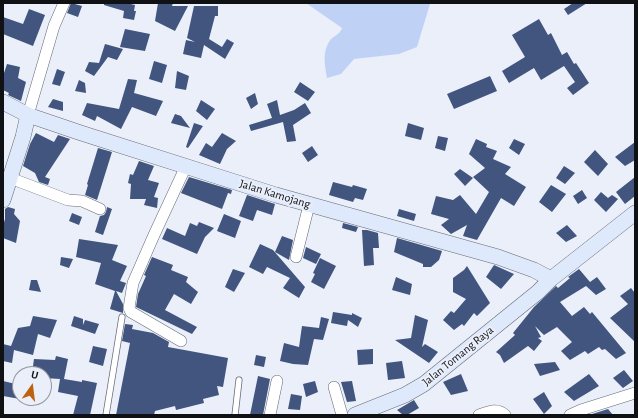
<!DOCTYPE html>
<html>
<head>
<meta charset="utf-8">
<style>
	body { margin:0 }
	#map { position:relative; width:638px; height:418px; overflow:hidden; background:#eaeffa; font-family:"Alegreya Sans",sans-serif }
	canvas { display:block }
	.frame { position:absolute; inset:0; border:4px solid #0f1114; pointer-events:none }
	.north { position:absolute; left:12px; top:366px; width:40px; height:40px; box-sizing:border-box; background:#eaeffa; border:1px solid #92969e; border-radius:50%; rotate:14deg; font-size:11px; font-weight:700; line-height:16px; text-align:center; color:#0f1114 }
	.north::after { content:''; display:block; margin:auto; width:14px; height:18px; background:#be6111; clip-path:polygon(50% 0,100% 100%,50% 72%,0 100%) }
</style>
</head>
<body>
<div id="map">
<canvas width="638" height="418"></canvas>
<div class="frame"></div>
<div class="north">U</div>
</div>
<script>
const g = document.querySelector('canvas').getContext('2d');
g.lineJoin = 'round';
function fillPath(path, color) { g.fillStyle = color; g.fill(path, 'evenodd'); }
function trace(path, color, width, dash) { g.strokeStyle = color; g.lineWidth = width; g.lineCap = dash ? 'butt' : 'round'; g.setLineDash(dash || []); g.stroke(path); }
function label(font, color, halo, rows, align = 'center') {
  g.font = font + ' "Alegreya Sans",sans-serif'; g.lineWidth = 4; g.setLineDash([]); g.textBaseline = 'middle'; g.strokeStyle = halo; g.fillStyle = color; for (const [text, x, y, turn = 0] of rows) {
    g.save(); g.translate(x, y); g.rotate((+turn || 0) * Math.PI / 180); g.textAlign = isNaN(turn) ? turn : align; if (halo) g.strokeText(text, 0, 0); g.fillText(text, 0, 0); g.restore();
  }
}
fillPath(new Path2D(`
	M306,3H430V4L417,47L399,54L354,59L341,74L327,78C325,66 322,53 329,42C332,36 340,35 342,28Z`), '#bfd2f6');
fillPath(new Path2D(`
	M71,3L82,6L78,17L67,13Z
	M104,3H126L135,5L134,11H136L134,20L123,18L124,11L104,5Z
	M158,3H173L172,6H188L175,31L155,21Z
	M573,3H587L568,15L564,9Z
	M194,6H218V16H215L209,39L222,47L227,39L234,43L225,59L204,45L201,58L183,54L186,40L195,42L187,38Z
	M29,9L45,15L33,46L3,34V17L23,24Z
	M539,19L548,35L551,33L562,55L567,52L574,64L576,63L589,83L573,95L567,88L575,82L564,66L541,80L534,68L509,83L502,71L525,57L512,35Z
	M125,29L150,34L145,51L120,47Z
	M105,44L123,49L117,60L108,57L94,76L85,71L89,62L99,63Z
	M154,61L167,65L162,83L149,79Z
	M7,64L20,67L18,78L26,82L21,101L8,95L9,93L3,90V76Z
	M57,69L65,72L60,86L52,84Z
	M177,71L189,76L186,90L175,88Z
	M490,76L497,91L454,109L447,94Z
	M128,79L137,80L134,93L163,101L156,116L132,107L121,129L97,116L95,121L82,115L87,103L119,109Z
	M79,80L85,83L86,93L75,91Z
	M300,82L315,92L308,101L294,92Z
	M255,93L258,104L251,109L246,98Z
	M53,99L63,102V111L48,107Z
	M201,100L215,109L207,120L196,111Z
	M277,100L280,115L294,110L305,103L311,113L293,125L296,141L287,142L283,122L251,131L249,125L272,118L267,104Z
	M175,114L181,116L190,128L171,123Z
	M194,123L203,126L188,148L186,147Z
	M408,123L424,128L421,140L405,136Z
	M36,133L54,142L58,135L70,139L45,177L50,179L48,185L39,182L35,173L23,166L30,144Z
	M222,133L236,141L227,149L220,164L199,155L206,143L212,147Z
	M438,136L448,138L445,151L435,148Z
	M476,139L487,144L486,147L497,151L493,159L511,167L505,174L526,187L514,206L501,198L477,240L463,236L467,225L451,234L441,225L449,219L431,214L436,196L453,200L460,195L476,214L489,192L473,177L485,168L469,154Z
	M514,139L525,144L519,155L509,148Z
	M635,142V160L625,166L615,157Z
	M312,146L318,155L308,162L302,153Z
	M98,148L112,152L97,200L85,195L88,185L87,184Z
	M595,150L608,164L598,176L584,162Z
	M139,161L154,166L148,180L159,183L154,197L158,198L157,208L144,205L146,199H130L131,184L128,183L130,174L133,175Z
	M564,166L575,173L565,184L556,178Z
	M460,169L473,178L465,186L454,174Z
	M189,177L232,190L231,194L228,193L222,209L181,193Z
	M635,177V196L625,204L616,192Z
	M333,182L352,187L353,185L367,189L363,200L355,198L353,202L329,195Z
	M551,185L566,194L552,212L539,202Z
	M582,190L587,198L578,204L573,196Z
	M601,192L608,198L612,195L618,199L606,212L594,200Z
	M247,195L275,204L272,215L257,210L253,221L239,216Z
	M8,207L15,209L14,214L20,221L16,243L3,238V226L5,219V209Z
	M107,207L112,209L103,235L95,232L100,216L104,215L106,212Z
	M399,209L416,214L414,221L397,216Z
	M72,213L82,217L79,225L69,221Z
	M224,214L241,221L235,238L217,231Z
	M199,222L214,228L205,237L197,254L162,239L167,228L185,236L190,223L197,226Z
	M343,223L358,227L356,232L342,228Z
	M567,225L577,236L566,242L556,233Z
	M362,230H367L378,233L379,248H373L374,265L364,266Z
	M282,236L293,240L289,260L275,252Z
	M397,238L442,251L439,260L431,267H423V264L394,252Z
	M79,239L118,245L112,260L127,266L120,281L126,283L122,293L116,291L123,304V313L110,309L115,291L95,284L101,263L76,257Z
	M260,244L273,250L305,287L299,298L283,288L290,278L267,267L263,274L249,267Z
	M306,247L321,254L316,264L303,258Z
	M61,257L73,259L69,268L60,265Z
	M152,257L173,265L171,270L188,277L186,282L198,292L191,304L174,294L165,310L197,327L192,334L136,307L138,294L146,276L144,275Z
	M320,258L336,266L324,289L311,282L315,274L313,273Z
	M494,265L514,274L501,289L486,277Z
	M467,266L490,303L477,316L474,313L464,326L462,324L454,330L443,320L451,311L454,313L466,299L453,292V278L464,270Z
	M233,269L245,273L234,292L225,287Z
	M579,269L590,282L597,277L606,289L596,295L586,286L560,302L572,316L584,307L590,314L592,312L626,353L616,359L605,349L602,350L599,347L588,354L585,351L570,360L561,351L572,342L557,327L544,335L535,326L541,337L538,338L542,341L534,351L528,346L504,363L500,355L496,352L515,335L513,333L534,307L556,286L558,288L570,278L568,277Z
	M396,277L412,284L410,295L392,290Z
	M31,280H37L41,292L29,290Z
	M631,288L635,293V342L610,318L628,304L620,296Z
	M333,312L352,315V313L362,318L358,327L348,320L347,326L331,323Z
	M415,315L428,320L422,347L425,344L438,352L429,363L395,340L411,338Z
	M33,316L57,320L50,338L38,334L33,355L14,350L12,363L3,361V344L11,346L18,328L30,326Z
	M74,316L83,319V325L85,320L99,324L95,334L71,326Z
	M321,317L329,319L323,340L314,339L308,365L293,364L280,361L284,343L299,347L302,326L319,328Z
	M125,324L133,325L132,329L153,333L169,342L168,347L228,358L223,387L217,386L219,395L203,399L204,403L176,410L175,406L155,411L154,415H116L130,343L122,341Z
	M93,346L107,349L103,366L89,362Z
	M373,349V364L358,365L357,350Z
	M256,355L266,357L264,367L254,365Z
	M56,356L68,359L64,379L82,382V380L97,383L90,415H73L78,396L58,392L60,379L44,378V374H38L33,366L34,359L55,360Z
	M402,361L405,378L388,380L386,363Z
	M555,362L560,370L540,376L534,364Z
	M624,370L633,381L623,388L613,378Z
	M461,374L468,391L451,395L443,382Z
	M589,374L599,386L574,401L564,392Z
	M258,376L270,379L263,415H250Z
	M3,381L20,385V399L3,396Z
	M315,381L318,392L306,397L303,384Z
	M352,381L356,401L347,402L341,382Z
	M544,392L552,406L544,414L533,399Z
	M291,394L302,396L300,410L288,409Z
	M414,400L419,408L407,415H403L397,410Z
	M608,409L613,415H589Z`), '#41557e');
const lane = new Path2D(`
	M106,415L122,317
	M235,415L239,380`);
const street = new Path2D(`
	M28,115L54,26L64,3
	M10,178L68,200L82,201L100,209
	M296,257L309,205
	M181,341L131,312L129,308L133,283L154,235L186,166
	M334,387L342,415
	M270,415L277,381
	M479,415C488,412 497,407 505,415
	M570,415L581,410L635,393`);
const secondary = new Path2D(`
	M3,102L28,115L81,133L276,195L498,257L534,270L551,279
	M3,200L23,137L28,115
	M355,415L405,395L424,384L538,292L551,279L635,213`);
trace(lane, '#666a73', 7);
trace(street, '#666a73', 12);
trace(secondary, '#666a73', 16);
trace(lane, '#fff', 5.5);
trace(street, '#fff', 11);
trace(secondary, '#dfe9fc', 15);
label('12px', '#0f1114', '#eaeffa', [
	["Jalan Kamojang",275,194,17],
	["Jalan Tomang Raya",458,356,-39]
]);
</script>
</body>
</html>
